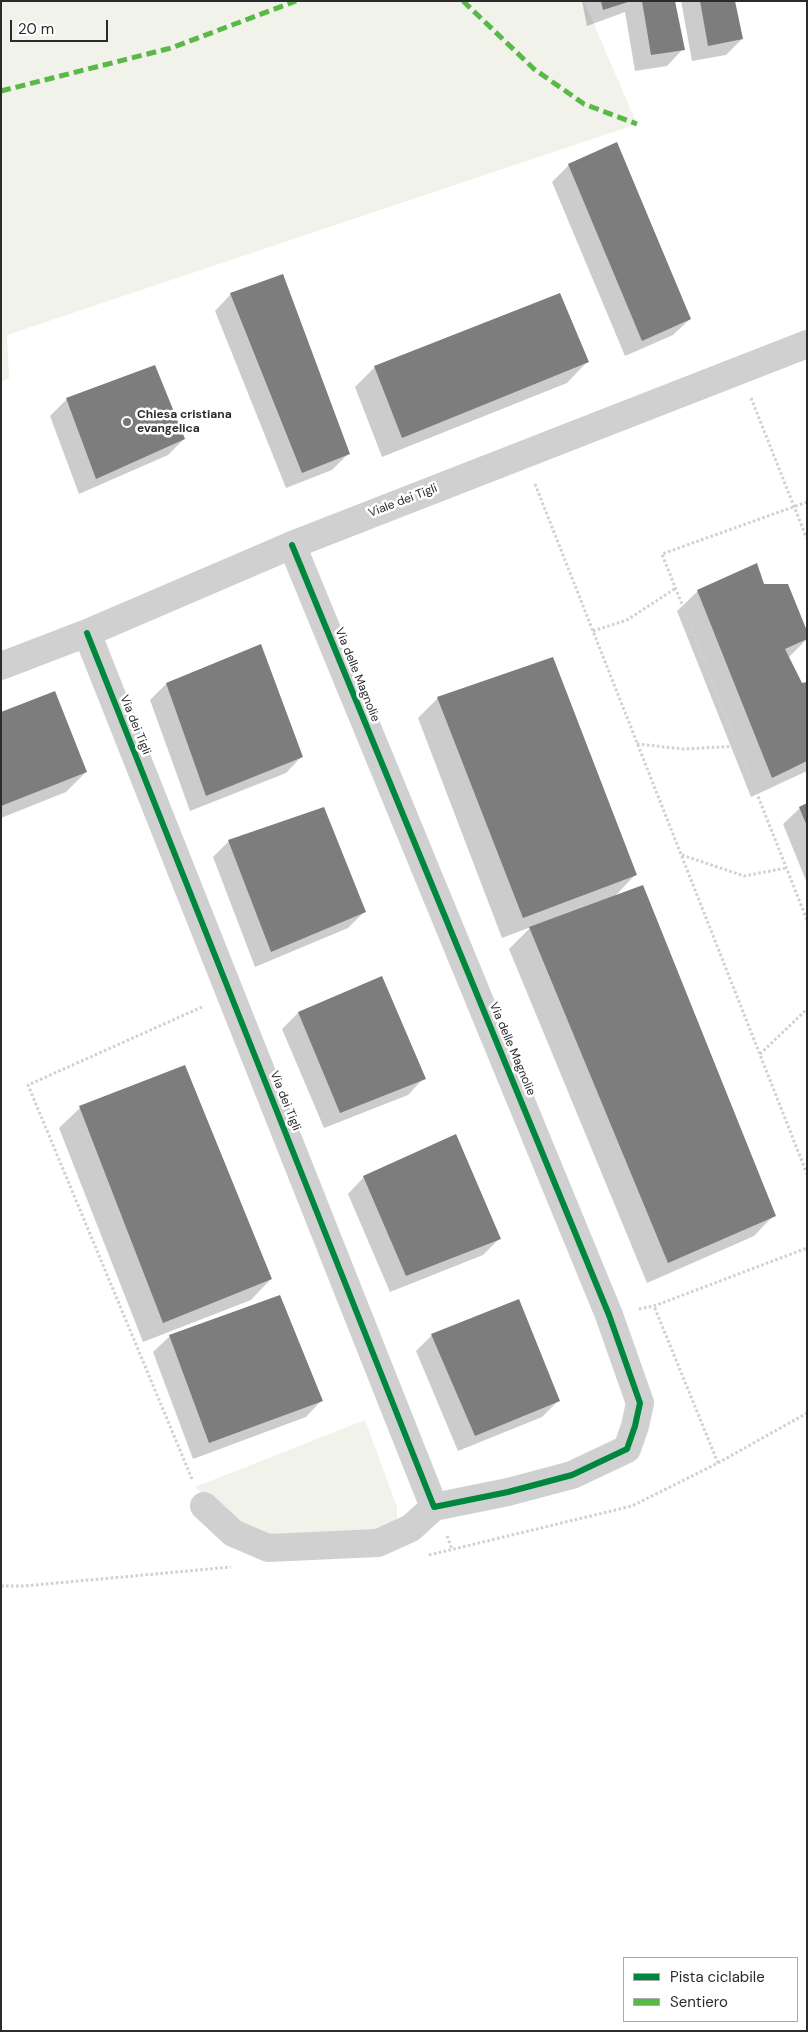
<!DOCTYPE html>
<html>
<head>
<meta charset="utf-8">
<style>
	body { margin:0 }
	#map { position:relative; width:808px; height:2032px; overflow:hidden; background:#fff; font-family:"DM Sans",sans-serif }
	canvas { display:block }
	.frame { position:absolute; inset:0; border:2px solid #2b2b2b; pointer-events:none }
	.legend { position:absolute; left:623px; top:1957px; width:175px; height:65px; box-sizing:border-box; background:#fff; border:1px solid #aaa; margin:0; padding:6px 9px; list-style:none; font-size:15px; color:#2b2b2b }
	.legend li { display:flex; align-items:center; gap:10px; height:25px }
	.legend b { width:25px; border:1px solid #aaa }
	.scale { position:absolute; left:10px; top:20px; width:98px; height:22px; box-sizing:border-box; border:2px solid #2b2b2b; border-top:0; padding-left:6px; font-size:15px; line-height:18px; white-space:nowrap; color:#2b2b2b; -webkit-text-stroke:4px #fff; paint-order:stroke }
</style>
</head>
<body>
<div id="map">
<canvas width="808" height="2032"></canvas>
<div class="frame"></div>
<ul class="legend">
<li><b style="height:6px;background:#00873e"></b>Pista ciclabile</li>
<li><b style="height:6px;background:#58b947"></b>Sentiero</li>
</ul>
<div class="scale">20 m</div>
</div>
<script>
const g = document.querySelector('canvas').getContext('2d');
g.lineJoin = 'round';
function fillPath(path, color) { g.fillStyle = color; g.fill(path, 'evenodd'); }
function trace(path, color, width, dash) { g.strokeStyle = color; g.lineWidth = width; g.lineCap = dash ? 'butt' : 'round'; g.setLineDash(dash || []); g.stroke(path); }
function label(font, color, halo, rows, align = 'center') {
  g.font = font + ' "DM Sans",sans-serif'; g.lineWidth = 5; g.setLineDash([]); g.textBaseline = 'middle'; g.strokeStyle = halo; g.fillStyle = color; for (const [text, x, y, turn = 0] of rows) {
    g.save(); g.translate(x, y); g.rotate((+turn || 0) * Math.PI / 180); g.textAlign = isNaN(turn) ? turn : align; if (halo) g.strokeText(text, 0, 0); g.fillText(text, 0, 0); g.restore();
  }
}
fillPath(new Path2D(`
	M1,1H584L637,124L7,335L9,378L1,382Z
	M365,1420L397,1507V1520L386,1529L270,1535L237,1525L210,1502L195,1487Z`), '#f1f3ea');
fillPath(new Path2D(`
	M582,1H674L683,49L667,66L635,71L625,12L587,26Z
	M681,1H734L742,39L726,55L692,61Z
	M569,165L690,319L673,335L625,356L552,182Z
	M231,294L348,454L332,470L286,488L215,311Z
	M587,362L567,383L382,457L355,387L375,367Z
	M154,366L184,439L168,455L79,494L50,416L66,400Z
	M763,585L807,639L788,658L801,685L807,684V771L751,797L677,611L698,591Z
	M261,646L302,756L286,773L190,811L150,700L166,684Z
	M438,698L636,874L613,898L774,1215L754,1236L647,1283L509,949L531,927L502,938L418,718Z
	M1,714L86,772L66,792L1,818Z
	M807,804V883L783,824L800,808Z
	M229,841L364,912L348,928L255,967L213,857Z
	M381,977L424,1078L408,1095L324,1128L282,1029L298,1013Z
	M80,1108L271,1279L251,1300L143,1342L59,1128Z
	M364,1177L499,1239L483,1255L390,1292L348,1194Z
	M432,1335L558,1401L542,1417L458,1451L416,1351Z
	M170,1336L322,1400L306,1417L193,1459L153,1352Z`), '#0003');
fillPath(new Path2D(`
	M601,1H628V2L603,10Z
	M642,1H675L685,50L651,55Z
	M700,1H735L743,39L708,46Z
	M617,142L691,319L642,341L568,164Z
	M283,274L350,454L302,473L230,293Z
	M560,293L589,362L402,438L374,366Z
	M155,365L185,439L96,479L66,398Z
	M757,563L764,584H788L807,631V639L785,649L802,683L807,682V761L772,778L697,590Z
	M261,644L303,757L206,796L166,683Z
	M553,657L637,875L523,918L437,697Z
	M55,691L87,772L1,806V712Z
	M807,803V826L799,807Z
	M324,807L366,912L271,952L228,840Z
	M643,885L776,1216L668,1263L529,927Z
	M382,976L426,1079L340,1113L298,1012Z
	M185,1065L272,1279L163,1323L79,1106Z
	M456,1134L501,1239L406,1276L363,1176Z
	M280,1295L323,1401L209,1443L169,1335Z
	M519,1299L560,1401L475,1436L431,1334Z`), '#7d7d7d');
trace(new Path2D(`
	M751,398L807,539
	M535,484L807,1174
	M807,502L662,554L807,920
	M593,631L627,620L676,588
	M637,744L684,749L738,746
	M682,855L744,876L786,868
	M760,1054L807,1009
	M639,1309L654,1306L807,1248
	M718,1463L807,1413
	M192,1479L28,1085L202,1007
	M447,1536L452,1549
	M429,1555L632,1506L718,1463L654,1306
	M1,1586H24L231,1567`), '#d0d0d0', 3, [2.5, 2.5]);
trace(new Path2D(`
	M87,633L434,1507L508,1492L572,1475L627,1449L635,1426L640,1403L609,1315L292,545
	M1,666L87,633L292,545L807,344
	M204,1506L233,1533L268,1548L378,1543L411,1528L434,1507`), '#d0d0d0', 28);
trace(new Path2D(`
	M463,1L534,69L584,104L637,124
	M1,91L171,48L296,1`), '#58b947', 5, [10, 5]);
trace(new Path2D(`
	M87,633L434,1507L508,1492L572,1475L627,1449L635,1426L640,1403L609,1315L292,545`), '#00873e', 6);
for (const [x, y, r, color] of [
	[127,422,5,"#757575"]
]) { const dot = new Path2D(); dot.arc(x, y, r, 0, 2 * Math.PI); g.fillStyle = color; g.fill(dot); trace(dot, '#fff', 2); }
label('bold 12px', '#2b2b2b', '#fff', [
	["Chiesa cristiana",137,415],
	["evangelica",137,429]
], 'left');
label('12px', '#2b2b2b', '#fff', [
	["Viale dei Tigli",403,501,-21],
	["Via delle Magnolie",357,675,68],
	["Via dei Tigli",135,725,68],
	["Via delle Magnolie",512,1049,67],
	["Via dei Tigli",285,1101,68]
]);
</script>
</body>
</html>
